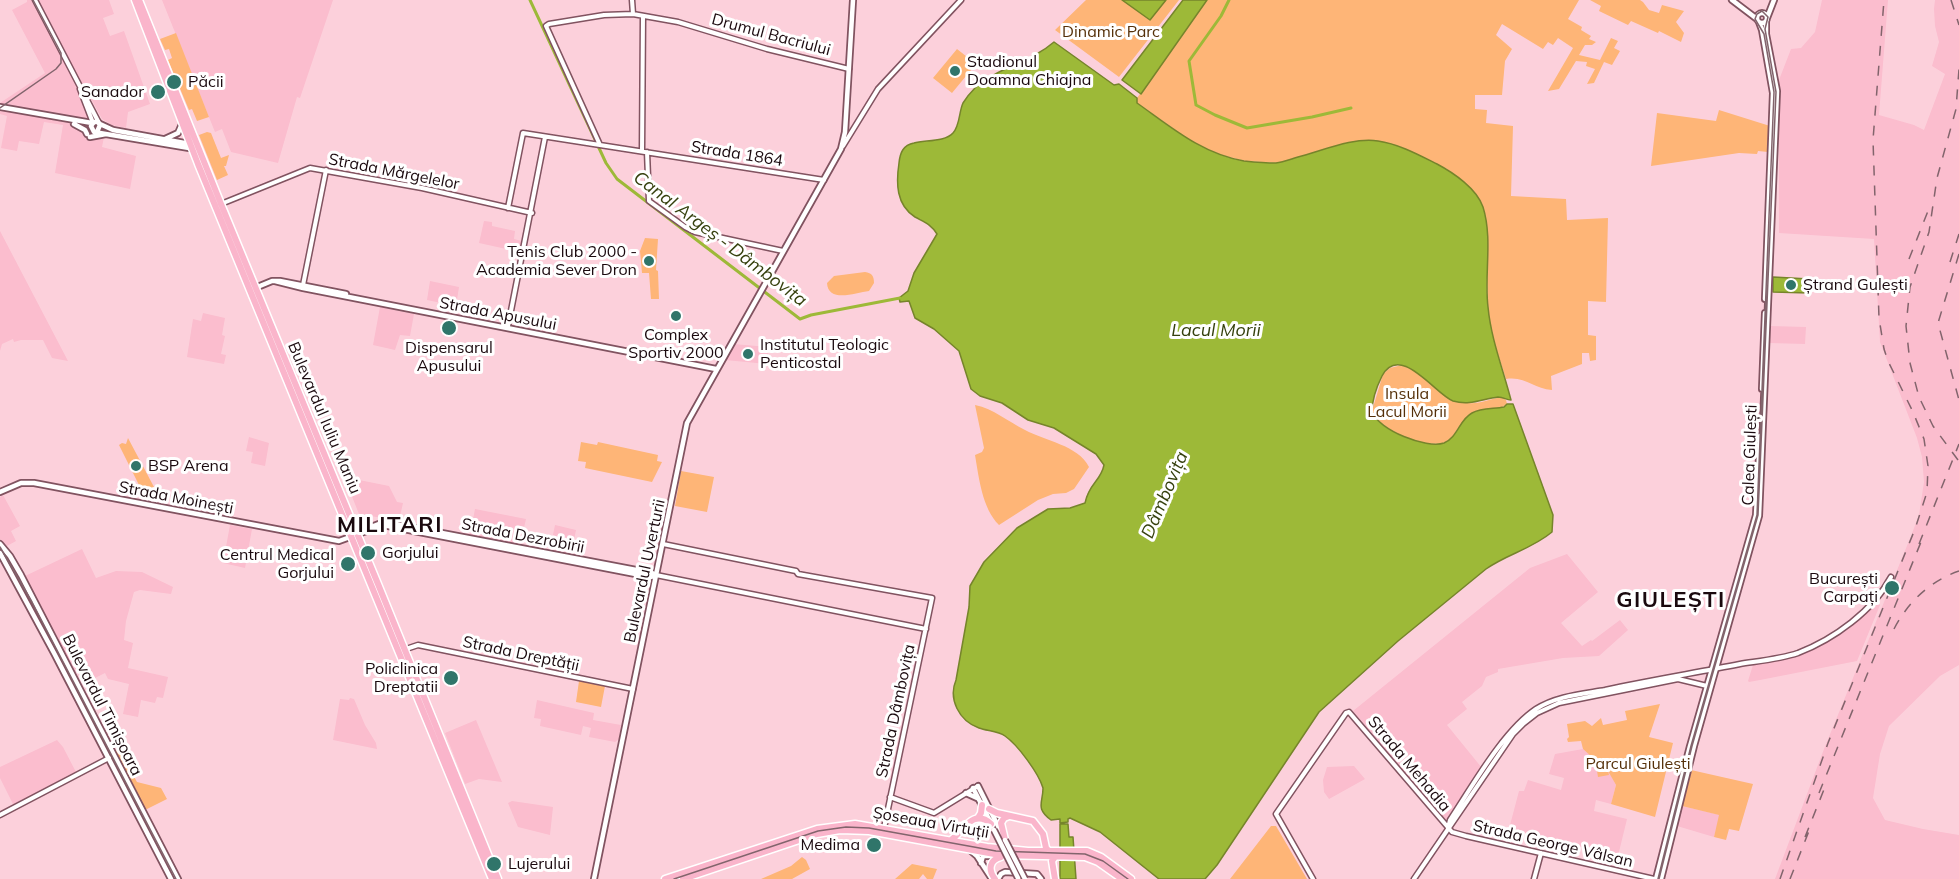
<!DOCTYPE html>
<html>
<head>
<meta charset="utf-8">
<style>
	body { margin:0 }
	canvas { display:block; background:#fcd0db }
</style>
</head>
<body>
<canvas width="1959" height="879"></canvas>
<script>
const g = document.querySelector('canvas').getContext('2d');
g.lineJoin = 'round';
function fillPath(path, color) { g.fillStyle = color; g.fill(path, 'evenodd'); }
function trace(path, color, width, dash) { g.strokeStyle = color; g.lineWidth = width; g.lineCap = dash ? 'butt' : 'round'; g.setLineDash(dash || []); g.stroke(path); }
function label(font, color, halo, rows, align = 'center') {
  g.font = font + ' Mulish,sans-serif'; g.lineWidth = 6; g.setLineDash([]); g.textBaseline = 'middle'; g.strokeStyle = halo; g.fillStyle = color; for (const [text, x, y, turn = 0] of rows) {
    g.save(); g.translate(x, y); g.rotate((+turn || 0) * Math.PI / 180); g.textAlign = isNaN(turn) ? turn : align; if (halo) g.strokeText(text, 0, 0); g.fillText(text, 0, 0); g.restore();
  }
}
fillPath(new Path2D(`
	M27,0H109L114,14L103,18L110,36L124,31L150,104L128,112L126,128L112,125L102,119L89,95L82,99L88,116L84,132L104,137L102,147L136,156L130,189L55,173L63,125L44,122L39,144L19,141L17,151L1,148L7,116L0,114V103L45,73L12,10L27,2Z
	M162,0H333L300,98L297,97L278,163L231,152L222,129L215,132Z
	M1822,0H1888L1879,115L1914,125L1924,130L1945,74L1932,66L1939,42L1935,26L1934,9L1935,0H1959V665L1940,676L1889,726L1880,754L1873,798L1885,820L1923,829L1959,835V879H1775L1824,749L1911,536L1919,515L1924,482L1922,457L1917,438L1880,342L1874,239L1779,233V80L1791,49L1801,48L1815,32Z
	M484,221L492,222V226L515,231L514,239L522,241L520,252L479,243Z
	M0,231L68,361L52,358L43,340H21L14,342L13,339L2,344L0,351Z
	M430,281L459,287L456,306L427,300Z
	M380,307L414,314L410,336L400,335L395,350L373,345Z
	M203,313L225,318L222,335L225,336L221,354L226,355L224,364L187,357L193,319L201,321Z
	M1770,326L1806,327L1805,344L1769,343Z
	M733,344L769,347L767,364L725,360Z
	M249,437L269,443L265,466L251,463L253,452L246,451Z
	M349,478L389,486L397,502L403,503L399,521L359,514L345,479Z
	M3,495L20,526L11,531L16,541L7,546L0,539V497Z
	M475,509L526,519L520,545L470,535Z
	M230,525L252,529L245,568L223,563Z
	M555,525L576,530L571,555L550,550Z
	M82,549L96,578L116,571L142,572L173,587L171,594L140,590L134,592L126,621L124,640L133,643L128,668L168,677L163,698L157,697L155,703L141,700L138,717L123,714L129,684L108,679L105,673L89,681L82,669L75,673L25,576Z
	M1567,554L1598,592L1561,623L1582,646L1591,640L1592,641L1620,620L1628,630L1599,656L1563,658L1498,669V672L1486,677L1482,686L1462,702L1467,709L1447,725L1482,768L1446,820L1353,711L1530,568Z
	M1875,601L1880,605L1857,661L1760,680L1749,682L1748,681L1753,665L1796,656L1837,636Z
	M350,698L354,699L365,725L376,743L377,749L333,740L340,699L349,700Z
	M537,700L594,713L593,720L621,725L619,739L615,742L589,737L591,728L583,726L581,735L540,726L541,719L534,718Z
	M476,720L502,782L479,779L465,784L445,733Z
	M57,740L63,747L77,774L14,806L0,778V767Z
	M1583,749L1609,772L1616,785L1611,804L1596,800L1594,811L1627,819L1618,856L1509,829L1519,791H1524L1528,780L1561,790L1564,778L1549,774L1555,754Z
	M1354,766L1365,779L1329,799L1324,792L1323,780L1327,767Z
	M512,801L553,807L550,835L518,827L508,803Z
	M1682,806L1720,815L1714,837L1677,826Z`), '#fbbdce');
fillPath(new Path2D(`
	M1086,0H1179L1119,77L1055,30Z
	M1207,0H1579L1568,19L1582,27L1581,30L1591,36L1589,39L1596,42L1592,45H1585L1579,55L1600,60L1611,38L1618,41L1614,48L1620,51L1612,65L1604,62L1594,83L1587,84L1595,69L1586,66L1587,62L1576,61L1559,89L1548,91L1573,48L1558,38L1553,45L1548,42L1543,49L1502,24L1496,35L1512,49L1505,61L1502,95H1475V109L1487,110L1486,123L1513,126L1511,196L1566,199L1567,220L1608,218L1606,302L1588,301V335L1596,336V360L1590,361L1589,353H1582V364L1551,376L1552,390C1534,389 1526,376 1506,379L1493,339L1488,310L1485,221L1477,196L1447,169L1395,145L1376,141L1336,147L1278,163L1245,161L1221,155L1201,148L1137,103V98Z
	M1590,0H1640L1643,2L1649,10L1659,13L1662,5L1684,11L1676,22L1684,33L1681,42L1659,31L1658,33L1631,21L1628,25L1599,11L1601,6Z
	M176,33L209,117L197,121L192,109L189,110L168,60L172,58L169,49L165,50L160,39Z
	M957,49L976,64L952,93L933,78Z
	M1719,110L1770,126L1768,152L1758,151L1757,154L1739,153L1651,166L1657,113L1716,121Z
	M207,132L211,133L221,158L229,155L226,166H224L228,175L217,180L199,135Z
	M645,238L658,239L656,270L658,271L659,299H651L649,273H642L640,251Z
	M865,272C872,273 874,276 874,283L869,291C855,293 828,303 827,283L834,276Z
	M1402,365C1428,371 1440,402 1468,403C1480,404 1490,399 1501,397L1506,400L1507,404C1500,410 1489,409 1481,413C1475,417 1466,420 1461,425C1455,430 1454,438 1446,442C1427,450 1379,430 1372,411L1383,374L1390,368Z
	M975,405C994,409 1007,421 1025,430C1045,441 1078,445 1089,467L1074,489L1066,493L1053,494L1038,500L999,525C982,508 979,478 975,455L982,452L984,448Z
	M128,438L154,487L143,493L119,445L122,443L126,444Z
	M581,442L597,445L598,442L658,455L657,461L662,462L652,482L585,468L586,462L578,461Z
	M681,471L714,477L707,512L675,506Z
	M579,681L605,686L601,707L576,702Z
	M1660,704L1649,737L1673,743L1655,817L1611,804L1616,785L1608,771L1609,775L1598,777L1596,765L1604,768L1583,749L1581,741L1568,742L1567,739L1569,737L1567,724L1585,721L1592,726L1601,718L1603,725L1627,720L1625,711Z
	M119,749L137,782L161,788L167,799L147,809H145L116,751Z
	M1691,770L1753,784L1739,831L1729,829L1726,840L1714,837L1719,815L1682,806Z
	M1271,826H1276L1307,879H1230Z
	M802,857L806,860L810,869L792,879H761L791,866Z
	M912,864L937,869L933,879H927L923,874L919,879H895Z`), '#feb577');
const water = new Path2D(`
	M1122,0H1166L1150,20Z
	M1183,0H1207L1141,94L1122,80Z
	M1054,42L1114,85L1119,84L1137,98V103C1171,127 1202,154 1244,161C1254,162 1266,163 1276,163C1283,162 1291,159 1298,157C1322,151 1353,137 1378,141C1399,144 1419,155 1437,164C1454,173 1477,189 1483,207C1493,239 1484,275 1488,307C1491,339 1503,369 1511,400C1506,400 1504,397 1498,397C1482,399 1470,406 1453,401C1436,395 1400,342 1382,376C1377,386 1372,401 1372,412C1379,430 1426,449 1444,443C1458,437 1459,420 1472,413C1481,408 1494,409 1504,407L1507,404H1513L1553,515L1552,532C1532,549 1507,554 1486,569L1398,641L1319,712L1217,865L1205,879H1159L1100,832L1070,818L1068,819V822L1060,823V819L1051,820C1035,808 1043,803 1043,788C1039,774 1018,745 1005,736C998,731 987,731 979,728C959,721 948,699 956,680L969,607L970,586L984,562L1017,528L1048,509L1070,508L1085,503C1089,483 1101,481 1104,465L1096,454L1054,428L1028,420L1002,403L980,396L971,389L959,351L934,329L915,318L909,301L900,302L899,298L908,291L914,273L937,234C931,224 924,222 915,217C896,205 896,183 899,163C900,153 903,145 914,143C925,140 945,142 953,133C960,126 959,111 963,103C966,98 971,92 975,88C998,67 1030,63 1054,42Z
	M1773,277L1809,279V293L1773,292Z
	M1060,824H1068L1069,837H1073L1076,879H1060Z`);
fillPath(water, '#9db938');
trace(water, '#76842b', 1.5);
trace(new Path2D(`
	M530,0L606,163L617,179L800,319L811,315L900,298
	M1229,0L1221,16L1189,61L1196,105L1215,115L1247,128L1312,117L1351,108`), '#9db938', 3);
const tertiary = new Path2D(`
	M35,0L99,123
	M632,0L633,14
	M80,89L93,123
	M600,145L546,26L549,24L604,15L633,14L678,22L767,49L849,69
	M843,146L878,89L961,0
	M642,151L643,16
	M647,152L649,201L685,227L695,232L783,251
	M221,204L310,168L422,188L532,213
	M508,208L523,133L824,180
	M303,285L326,170
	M508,326L545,137
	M663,544L796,571L798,574L932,598L884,828
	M656,575L926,629
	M403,650L418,645L633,689
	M890,797L934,813L978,786
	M0,815L109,758
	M1448,828L1450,820C1472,787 1503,731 1536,709C1556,696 1582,694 1605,690C1650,680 1695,673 1740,664C1759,661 1780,659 1798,653C1834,639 1873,611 1891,577
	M1313,879L1276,814L1346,713L1349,712L1452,832L1466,836L1654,879
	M1414,879L1513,734L1523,724L1537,713L1559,703L1678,679L1707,686
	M1534,879L1541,853`);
const secondary = new Path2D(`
	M1732,0L1757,19
	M1757 18a5 5 0 1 1 10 0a5 5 0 1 1-10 0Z
	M1767,18L1774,0
	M1759,22L1762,30L1773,93L1765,299
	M0,107L92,123
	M74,124L85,130L87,134
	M100,124L113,130L190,144
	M97,132L100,125L98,122H94L91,126L94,132L189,148L193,147
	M90,137L106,134
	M165,139L178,133L182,124
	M275,281L303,288L716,369
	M255,288L272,281H280L346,294
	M1762,389L1765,313
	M0,492L21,483H34L339,541L383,525L651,577L656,575
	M355,533L384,522L652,573L656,575
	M0,544L10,556L21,575L178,879
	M0,553L54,653L171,879
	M978,786L1001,832
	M973,788L991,823
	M966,793L977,798
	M970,850L977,856L992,879
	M981,863L983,856H997
	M594,879L687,423L841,149L845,132L853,0
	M998,879L1001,874L1005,872L1037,874L1041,879
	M1656,879L1690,746L1756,515L1760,436
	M1661,879L1694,746L1759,516L1777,91L1766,34V21`);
const primary = new Path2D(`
	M135,0L198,164L492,879
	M139,0L221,204L378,584L498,879
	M989,809L997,813L1033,821L1043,834L1046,848L1049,851
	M978,818L981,813L982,805
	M1005,840L1001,823L1004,818L1009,816
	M950,841C962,833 973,807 991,824
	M665,879L817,829L855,824L987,847L1028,851H1087L1101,857L1131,879
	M683,879L817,834L840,830L869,831L1000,855L1085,857L1098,862L1122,879
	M995,879C988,870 989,860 1001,857
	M1055,879L1052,861L1055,857`);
trace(tertiary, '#815360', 7);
trace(secondary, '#815360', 8);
trace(primary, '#fff', 9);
trace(tertiary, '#fff', 4);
trace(secondary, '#fff', 4.5);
trace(primary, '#fab5cb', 6);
trace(new Path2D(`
	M0,108L56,69L61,63V53L33,0
	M0,547L32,602L176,879
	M674,879L818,831L846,827L869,828L996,851L1085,854L1103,861L1128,879
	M1658,879L1691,746L1757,515L1774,92L1764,34L1755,19L1757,14L1762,11L1768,17L1765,29L1776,92L1758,515L1692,746L1659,879`), '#82646c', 1.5);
trace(new Path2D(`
	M1951,0L1959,25
	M1959,254L1938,323L1959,400
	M1909,259L1928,211
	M1950,262L1959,234
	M1958,460L1933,426L1919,397L1910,363L1906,326L1910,287L1929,232L1937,178L1956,109L1959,69
	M1919,544L1959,444
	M1894,629C1908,602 1930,581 1959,571
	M1819,793L1923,537
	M1805,837L1825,787
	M1780,879L1828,743L1915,529L1927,492L1928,466L1924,439L1913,412L1888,361L1884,349L1879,318L1873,140L1884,0
	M1790,879L1809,831`), '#82646c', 1.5, [10, 10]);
const secondaryBridge = new Path2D(`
	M994,830L1018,878
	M1005,840L1025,879`);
trace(secondaryBridge, '#815360', 8, []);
trace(secondaryBridge, '#fff', 4.5);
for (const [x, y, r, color] of [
	[955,71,6,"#30756a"],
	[174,82,8,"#30756a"],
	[158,92,8,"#30756a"],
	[649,261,6,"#30756a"],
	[1791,285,6,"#30756a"],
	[676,316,6,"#30756a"],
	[449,328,8,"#30756a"],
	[748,354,6,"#30756a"],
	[136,466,6,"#30756a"],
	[368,553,8,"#30756a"],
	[348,564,8,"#30756a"],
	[1892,588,8,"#30756a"],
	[451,678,8,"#30756a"],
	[874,845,8,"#30756a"],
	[494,864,8,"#30756a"]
]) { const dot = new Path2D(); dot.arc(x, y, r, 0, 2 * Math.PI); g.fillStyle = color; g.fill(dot); trace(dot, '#fff', 2); }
label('16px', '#553009', '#fff', [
	["Dinamic Parc",1111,32],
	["Insula",1407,394],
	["Lacul Morii",1407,412],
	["Parcul Giulești",1638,764]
]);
label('16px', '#1a090e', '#fff', [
	["Drumul Bacriului",771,35,15],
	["Strada 1864",737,154,9],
	["Strada Mărgelelor",394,172,11],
	["Strada Apusului",498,314,11],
	["Bulevardul Iuliu Maniu",324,418,67],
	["Calea Giulești",1750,455,-88],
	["Strada Moinești",176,498,11],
	["Strada Dezrobirii",523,536,11],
	["Bulevardul Uverturii",645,571,-78],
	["Strada Dreptății",521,654,12],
	["Bulevardul Timișoara",102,705,63],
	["Strada Dâmbovița",896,711,-78],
	["Strada Mehadia",1409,764,50],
	["Șoseaua Virtuții",931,823,10],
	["Strada George Vâlsan",1553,844,13]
]);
label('16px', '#1a090e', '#fff', [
	["Stadionul",967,62],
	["Doamna Chiajna",967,80],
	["Păcii",188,82],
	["Sanador",144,92,"right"],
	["Tenis Club 2000 -",637,252,"right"],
	["Academia Sever Dron",637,270,"right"],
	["Ștrand Gulești",1803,285],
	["Complex",676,335,"center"],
	["Sportiv 2000",676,353,"center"],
	["Institutul Teologic",760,345],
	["Penticostal",760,363],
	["Dispensarul",449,348,"center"],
	["Apusului",449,366,"center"],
	["BSP Arena",148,466],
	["Gorjului",382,553],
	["Centrul Medical",334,555,"right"],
	["Gorjului",334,573,"right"],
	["București",1878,579,"right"],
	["Carpați",1878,597,"right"],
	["Policlinica",438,669,"right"],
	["Dreptatii",438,687,"right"],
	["Medima",860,845,"right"],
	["Lujerului",508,864]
], 'left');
label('italic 18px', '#36410e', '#fff', [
	["Canal Argeș - Dâmbovița",720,239,37],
	["Lacul Morii",1216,331],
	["Dâmbovița",1165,495,-67]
]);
g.letterSpacing = '1.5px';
label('bold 22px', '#1a090e', '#fff', [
	["MILITARI",390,525],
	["GIULEȘTI",1671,600]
]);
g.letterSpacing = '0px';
</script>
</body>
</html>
